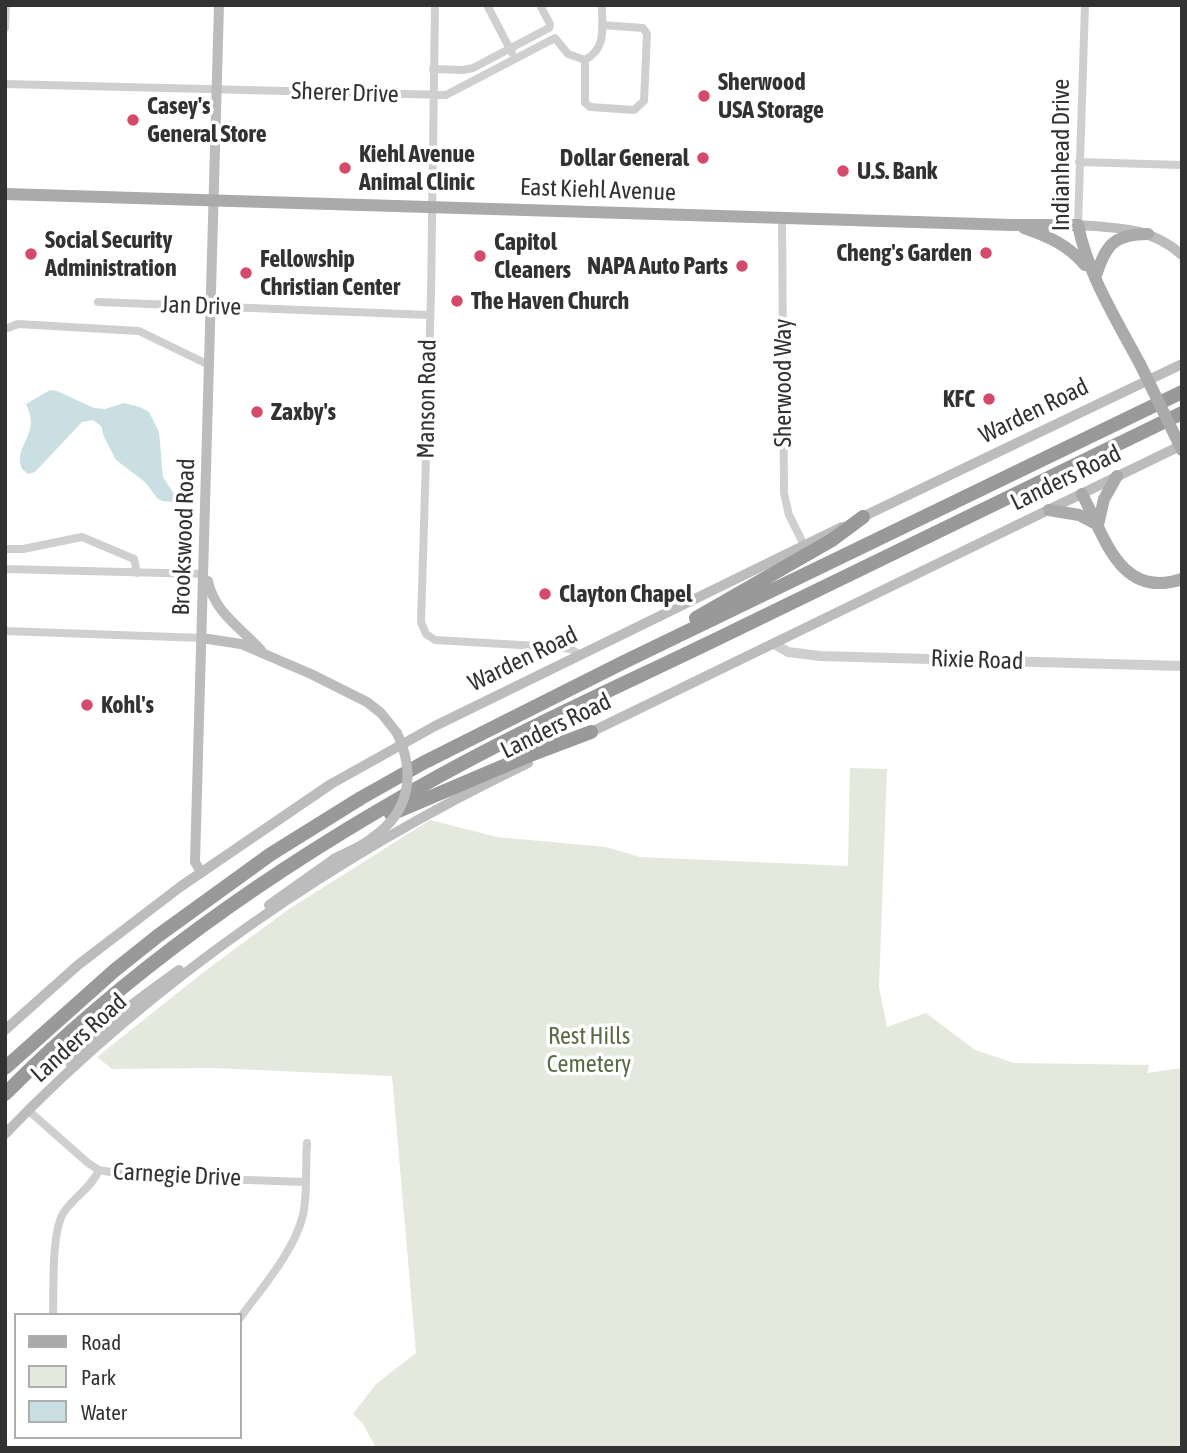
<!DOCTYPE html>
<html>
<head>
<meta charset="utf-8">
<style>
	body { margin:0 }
	#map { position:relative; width:1187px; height:1453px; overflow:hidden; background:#fff; font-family:"Asap Condensed",sans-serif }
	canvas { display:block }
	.frame { position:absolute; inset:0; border:7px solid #323232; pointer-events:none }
	.legend { position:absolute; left:14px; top:1313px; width:228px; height:126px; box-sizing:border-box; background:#fff; border:2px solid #adadad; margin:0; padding:9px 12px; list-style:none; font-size:21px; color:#323232 }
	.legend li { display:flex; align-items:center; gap:14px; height:35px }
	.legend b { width:35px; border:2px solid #adadad }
</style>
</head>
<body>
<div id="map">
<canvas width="1187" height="1453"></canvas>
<div class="frame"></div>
<ul class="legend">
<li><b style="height:9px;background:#aaa"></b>Road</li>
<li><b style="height:19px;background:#e4e8dd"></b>Park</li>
<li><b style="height:19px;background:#c9dfe4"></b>Water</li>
</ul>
</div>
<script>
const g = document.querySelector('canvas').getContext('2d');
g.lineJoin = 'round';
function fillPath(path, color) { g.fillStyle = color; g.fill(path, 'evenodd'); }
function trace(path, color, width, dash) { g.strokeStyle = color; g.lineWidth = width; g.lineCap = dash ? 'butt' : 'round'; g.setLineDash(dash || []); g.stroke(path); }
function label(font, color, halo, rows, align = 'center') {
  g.font = font + ' "Asap Condensed",sans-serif'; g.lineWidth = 7; g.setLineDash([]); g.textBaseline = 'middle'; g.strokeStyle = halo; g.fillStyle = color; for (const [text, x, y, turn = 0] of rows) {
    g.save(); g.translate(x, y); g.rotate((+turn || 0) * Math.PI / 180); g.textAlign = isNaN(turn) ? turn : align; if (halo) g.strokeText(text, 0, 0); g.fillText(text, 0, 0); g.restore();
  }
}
fillPath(new Path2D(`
	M850,768L887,769L879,987L887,1027L926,1013L975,1050L1014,1063L1149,1065L1147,1073L1182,1068V1448H376L363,1424L353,1414L376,1384L416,1353L392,1076L213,1068L112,1069L97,1057L205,971L289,909L430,820L497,837L606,847L640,857L848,866Z`), '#e4e8dd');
fillPath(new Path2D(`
	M50,390L57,391L94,408L105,409L124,403L140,407L149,412L159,432L163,477L174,494V502L162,501L157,498L145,482L116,460L104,437L101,426L93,420L82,422L35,472L28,474L22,469C12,445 42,436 26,404Z`), '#c9dfe4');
trace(new Path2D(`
	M435,5L431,294L421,622L426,634L435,640L555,647L571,649L580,655
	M487,5L512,53
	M5,28L6,5
	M585,60V103L590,107L634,110L644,101L647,34L643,28L602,25
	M433,69L463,70L473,68L549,28L550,24L540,5
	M5,84L446,95L555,38L568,54L585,60C607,48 602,28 602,5
	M1079,162L1182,165
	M782,217L784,493L789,515L804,545
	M1078,225L1085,5
	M98,302L429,315
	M5,329L18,324L139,331L209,365
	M5,549H23L82,537L134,559L137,573
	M5,569L204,574
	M5,631L202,638
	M29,1111L88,1163L99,1170L133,1176L305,1182
	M53,1315C54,1290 51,1231 64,1212C74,1197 92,1187 99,1170
	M240,1318C261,1289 295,1250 303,1215C308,1192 305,1167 307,1143`), '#cfcfcf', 8);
trace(new Path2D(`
	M774,644L788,652L820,656L1182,666`), '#cfcfcf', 10);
trace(new Path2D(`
	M1078,225C1118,228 1151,227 1182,255
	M856,520L1182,364
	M208,581C214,612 241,628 261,650
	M202,638L241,644L311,674L367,702L381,713L397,733
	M587,734L1182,445
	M201,872L195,862L219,5
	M269,905L334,859
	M5,1030L78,965L180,887L331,784L435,726L842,527
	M71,1065C97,1027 142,997 179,970
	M5,1134C153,980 336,855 528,763`), '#bcbcbc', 10);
trace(new Path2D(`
	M5,194L1013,225H1078C1088,275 1116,319 1140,364
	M1024,228C1048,236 1068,245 1085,265
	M1095,278C1106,247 1111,234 1148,234
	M1082,494C1105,537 1120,600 1182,579
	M1049,510L1079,515L1098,525L1104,499L1117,476`), '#aaa', 12);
trace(new Path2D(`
	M696,618L832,540L863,517
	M391,814L525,757L591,732
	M5,1068L115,970L159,935L271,854L361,798L423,763L624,662L1182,392
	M5,1094C133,965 283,862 441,775C532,725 626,683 719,638C873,563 1027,488 1182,413`), '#999', 14);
trace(new Path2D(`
	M334,859C347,852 361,847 372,838C410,812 416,774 397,733`), '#bcbcbc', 10);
trace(new Path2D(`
	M1140,364L1182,450`), '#aaa', 12);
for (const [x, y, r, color] of [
	[704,96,7,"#d44a6b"],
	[133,120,7,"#d44a6b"],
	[703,158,7,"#d44a6b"],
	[345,168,7,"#d44a6b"],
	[843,171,7,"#d44a6b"],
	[986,253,7,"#d44a6b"],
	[31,254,7,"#d44a6b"],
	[480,256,7,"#d44a6b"],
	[742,266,7,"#d44a6b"],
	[246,273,7,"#d44a6b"],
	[457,301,7,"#d44a6b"],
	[989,399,7,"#d44a6b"],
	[257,412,7,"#d44a6b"],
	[545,594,7,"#d44a6b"],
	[87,705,7,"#d44a6b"]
]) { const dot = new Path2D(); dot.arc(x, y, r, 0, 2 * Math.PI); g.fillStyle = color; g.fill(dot); trace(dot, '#fff', 2.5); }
label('bold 24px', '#323232', '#fff', [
	["Sherwood",718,82],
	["USA Storage",718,110],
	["Casey's",147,106],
	["General Store",147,134],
	["Kiehl Avenue",359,154],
	["Animal Clinic",359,182],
	["Dollar General",689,158,"right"],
	["U.S. Bank",857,171],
	["Social Security",45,240],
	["Administration",45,268],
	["Capitol",494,242],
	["Cleaners",494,270],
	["Cheng's Garden",972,253,"right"],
	["Fellowship",260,259],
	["Christian Center",260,287],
	["NAPA Auto Parts",728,266,"right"],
	["The Haven Church",471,301],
	["KFC",975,399,"right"],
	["Zaxby's",271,412],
	["Clayton Chapel",559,594],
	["Kohl's",101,705]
], 'left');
label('24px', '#323232', '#fff', [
	["Sherer Drive",345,93,2],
	["Indianhead Drive",1061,155,-90],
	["East Kiehl Avenue",598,190,2],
	["Jan Drive",201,306,2],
	["Sherwood Way",783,383,-90],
	["Manson Road",427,399,-89],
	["Warden Road",1034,411,-26],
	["Landers Road",1066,478,-26],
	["Brookswood Road",184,537,-88],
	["Warden Road",523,659,-26],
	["Rixie Road",977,660,2],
	["Landers Road",556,726,-26],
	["Landers Road",79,1038,-42],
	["Carnegie Drive",177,1175,3]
]);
label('24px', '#5c6a44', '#fff', [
	["Rest Hills",589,1036],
	["Cemetery",589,1064]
]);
</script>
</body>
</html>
